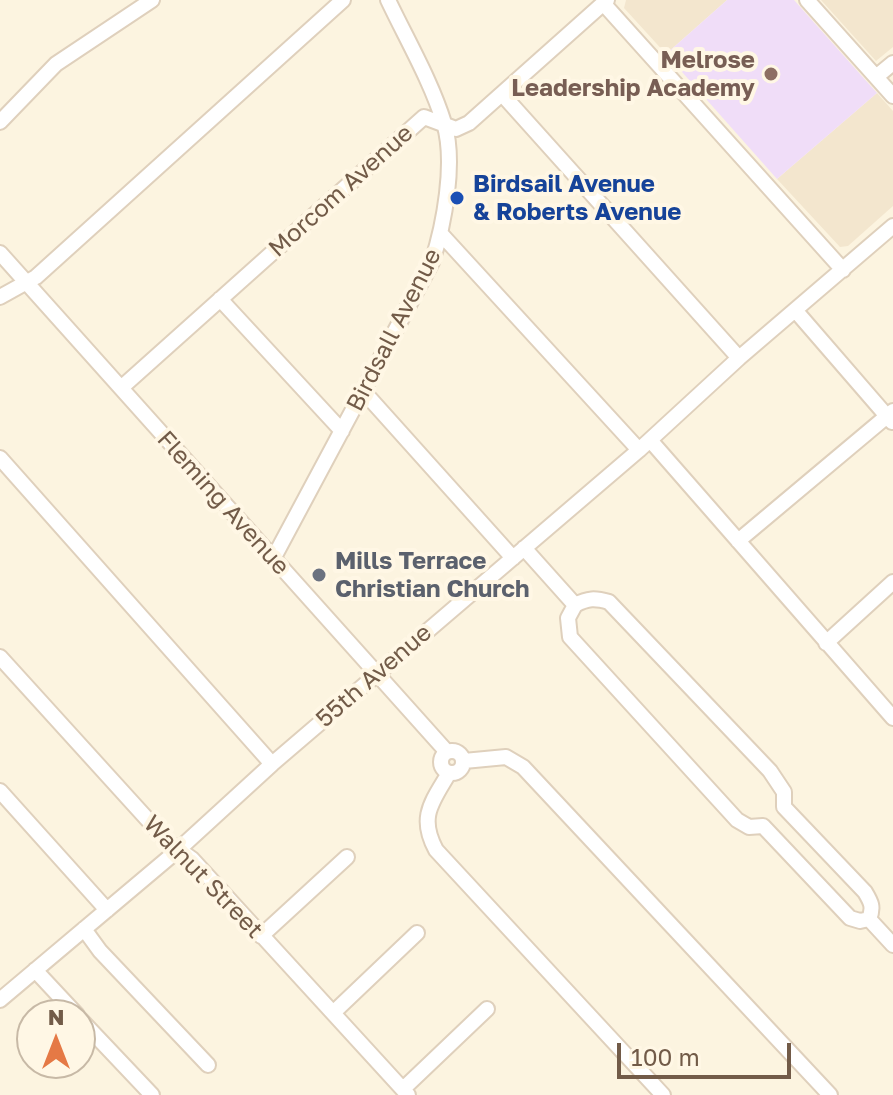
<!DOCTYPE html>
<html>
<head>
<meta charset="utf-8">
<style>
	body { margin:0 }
	#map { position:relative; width:893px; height:1095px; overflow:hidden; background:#fcf4e0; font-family:"Golos Text",sans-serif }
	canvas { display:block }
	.north { position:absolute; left:16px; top:999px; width:80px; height:80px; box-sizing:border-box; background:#fff7e5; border:2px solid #c7b9a6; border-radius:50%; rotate:0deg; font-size:22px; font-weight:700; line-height:32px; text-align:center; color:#725b48 }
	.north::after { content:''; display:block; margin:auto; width:28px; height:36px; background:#e57945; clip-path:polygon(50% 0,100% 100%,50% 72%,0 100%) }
	.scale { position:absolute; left:617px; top:1043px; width:174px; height:36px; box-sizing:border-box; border:4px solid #725b48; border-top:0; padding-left:10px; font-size:24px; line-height:28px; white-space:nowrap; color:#725b48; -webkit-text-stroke:6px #fff7e5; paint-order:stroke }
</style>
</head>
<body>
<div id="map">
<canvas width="893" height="1095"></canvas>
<div class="north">N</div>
<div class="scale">100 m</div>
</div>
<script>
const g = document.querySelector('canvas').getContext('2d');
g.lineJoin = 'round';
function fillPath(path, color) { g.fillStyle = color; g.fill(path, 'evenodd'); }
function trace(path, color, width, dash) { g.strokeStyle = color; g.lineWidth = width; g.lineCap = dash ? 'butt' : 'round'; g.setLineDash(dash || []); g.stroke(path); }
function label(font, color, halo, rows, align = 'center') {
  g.font = font + ' "Golos Text",sans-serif'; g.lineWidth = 8; g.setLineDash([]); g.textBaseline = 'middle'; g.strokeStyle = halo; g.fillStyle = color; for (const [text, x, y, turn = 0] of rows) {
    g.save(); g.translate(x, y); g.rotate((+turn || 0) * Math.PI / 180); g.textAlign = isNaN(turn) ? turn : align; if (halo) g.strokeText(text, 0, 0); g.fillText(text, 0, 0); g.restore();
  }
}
fillPath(new Path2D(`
	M626,0H727L666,54L624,8Z
	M821,0H893V47L876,61Z
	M877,93L893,111V206L848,246L840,247L777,179Z`), '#f3e6ce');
fillPath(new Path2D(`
	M727,0H794L877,93L777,179L666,54Z`), '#f0ddf8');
const minor = new Path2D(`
	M807,0L893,96
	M603,3L843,270
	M876,77L893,63
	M502,94L739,358
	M0,122L56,64L152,0
	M441,234L639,450
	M0,253L447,752
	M0,297L36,277L343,0
	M220,299L342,431
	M795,310L892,422
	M121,388L424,117L456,129L469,123L607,0
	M364,392L513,558
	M650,440L893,718
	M0,458L272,764
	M738,541L893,411
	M524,548L575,605
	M273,559L432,262C444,225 456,162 444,123C431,81 407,40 388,0
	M575,605L568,618L570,637L737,820L749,827L763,826L850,918L860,921L869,919
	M575,605C588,598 595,598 609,602L770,771L784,792V807L865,892C871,902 874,907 869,919
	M826,643L893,582
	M0,657L168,842L192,859L408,1095
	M441 762a11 11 0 1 1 22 0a11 11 0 1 1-22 0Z
	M464,761L506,757L523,767L830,1095
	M449,773C432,802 418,817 436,850L663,1095
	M0,791L107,910
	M869,919L893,945
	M84,929L100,951L208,1065
	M261,936L347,857
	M35,970L77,1015
	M0,1000L178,850L272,764L639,450L739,358L893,226
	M333,1013L417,933
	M80,1019L152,1095
	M403,1089L487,1009`);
trace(minor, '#dfd0bc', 18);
trace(minor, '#fff', 14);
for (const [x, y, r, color] of [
	[771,74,8,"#8d6e63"],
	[457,198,8,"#1a4fb4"],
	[319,575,8,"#6b7280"]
]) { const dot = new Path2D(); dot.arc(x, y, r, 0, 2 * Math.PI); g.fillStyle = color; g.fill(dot); trace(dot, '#fff7e5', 3); }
label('bold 24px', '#785e54', '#fff7e5', [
	["Melrose",755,60],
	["Leadership Academy",755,88]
], 'right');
label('bold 24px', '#164399', '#fff7e5', [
	["Birdsail Avenue",473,184],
	["& Roberts Avenue",473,212]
], 'left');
label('24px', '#725b48', '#fff7e5', [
	["Morcom Avenue",341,191,-42],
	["Birdsall Avenue",394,330,-63],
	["Fleming Avenue",223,503,48],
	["55th Avenue",374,676,-41],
	["Walnut Street",203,877,46]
]);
label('bold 24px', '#5b616d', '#fff7e5', [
	["Mills Terrace",335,561],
	["Christian Church",335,589]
], 'left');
</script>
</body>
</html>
